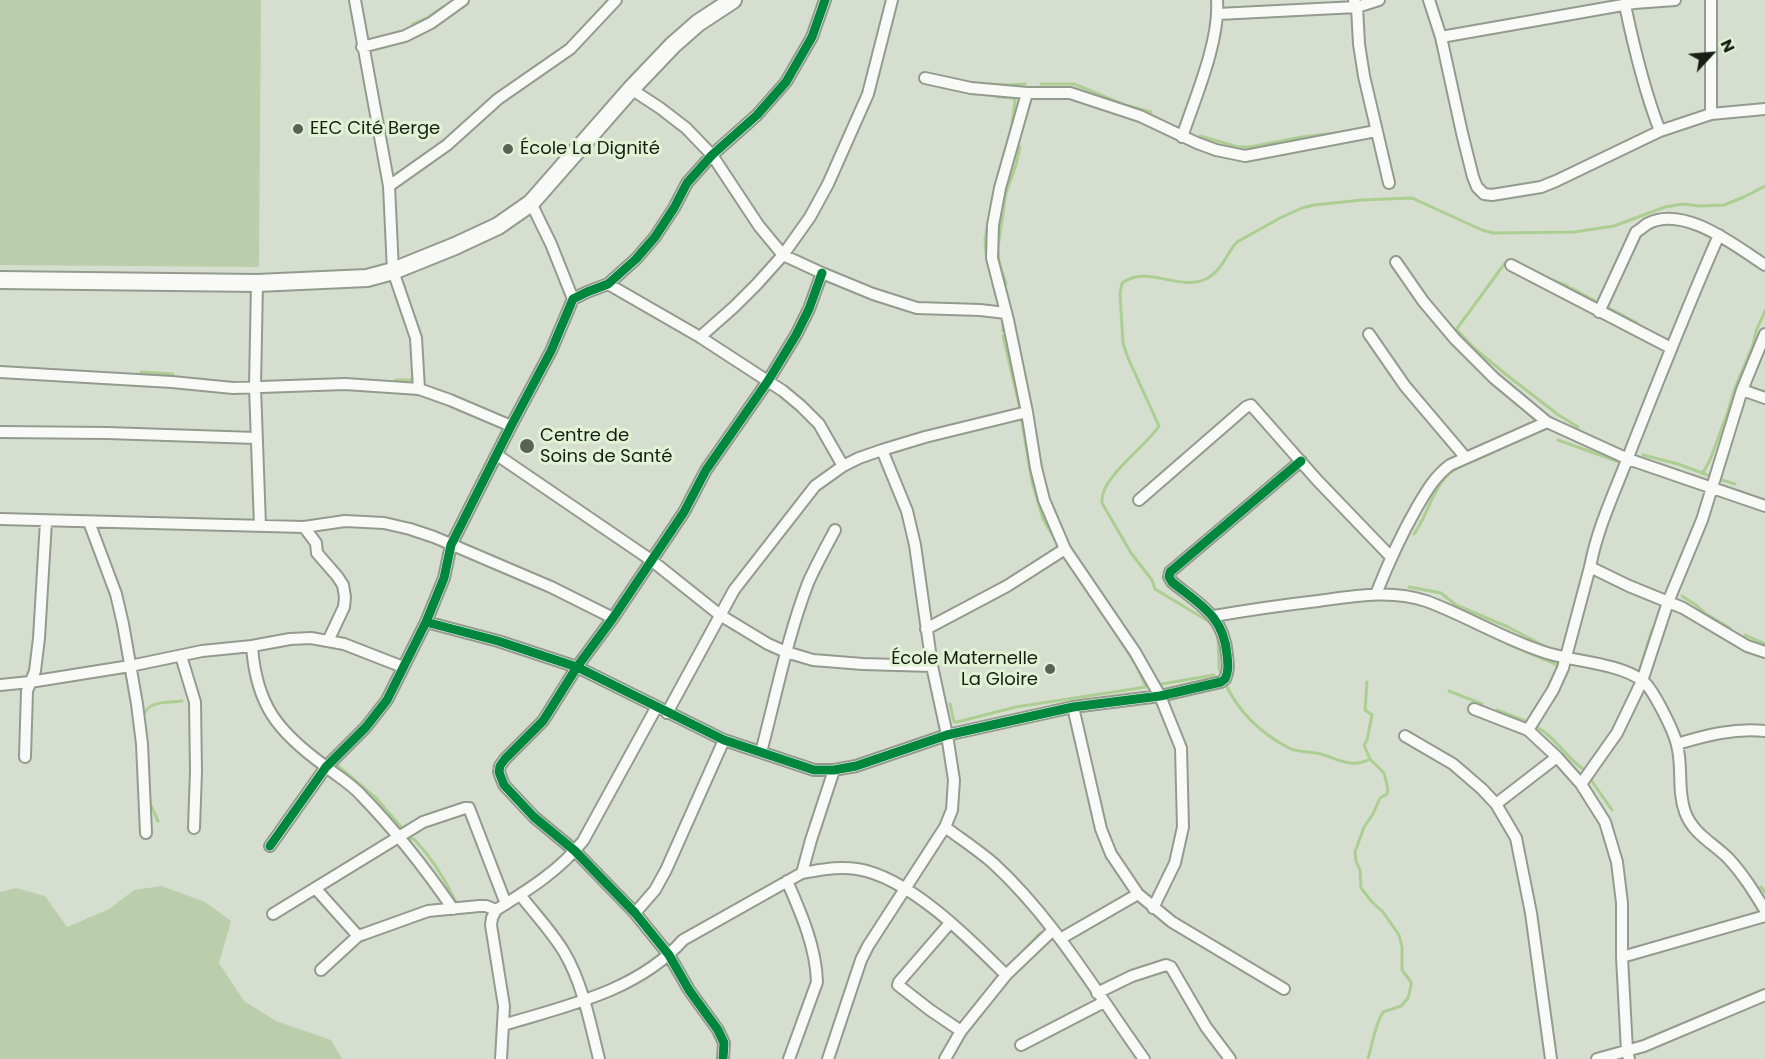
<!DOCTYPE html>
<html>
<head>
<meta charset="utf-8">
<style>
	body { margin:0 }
	#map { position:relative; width:1765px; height:1059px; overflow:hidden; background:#d6dfcf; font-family:Poppins,sans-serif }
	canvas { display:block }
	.north { position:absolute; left:1681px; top:24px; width:60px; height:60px; -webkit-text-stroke:4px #e2f3d5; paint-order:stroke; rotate:64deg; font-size:16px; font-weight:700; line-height:24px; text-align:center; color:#181e13 }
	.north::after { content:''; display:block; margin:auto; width:21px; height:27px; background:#181e13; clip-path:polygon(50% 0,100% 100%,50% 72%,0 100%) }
</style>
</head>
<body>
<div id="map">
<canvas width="1765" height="1059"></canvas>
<div class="north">N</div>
</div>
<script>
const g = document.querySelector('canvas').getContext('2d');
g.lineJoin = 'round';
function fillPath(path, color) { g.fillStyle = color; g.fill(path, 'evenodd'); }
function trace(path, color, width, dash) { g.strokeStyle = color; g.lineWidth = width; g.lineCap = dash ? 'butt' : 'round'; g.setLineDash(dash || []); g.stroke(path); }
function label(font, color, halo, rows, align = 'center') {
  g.font = font + ' Poppins,sans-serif'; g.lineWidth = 6; g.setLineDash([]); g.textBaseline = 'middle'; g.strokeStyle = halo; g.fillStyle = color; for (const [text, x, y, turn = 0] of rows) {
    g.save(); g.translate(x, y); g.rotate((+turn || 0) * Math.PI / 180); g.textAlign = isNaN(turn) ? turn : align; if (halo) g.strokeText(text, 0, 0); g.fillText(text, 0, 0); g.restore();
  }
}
fillPath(new Path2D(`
	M0,0H261L259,267L0,265Z
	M162,886L205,902L231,921L219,963L244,1001L276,1021L331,1040L342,1059H0V892L16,888L45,896L67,927L109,909L134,890Z`), '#baceab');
trace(new Path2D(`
	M413,24L427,18L443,7
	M988,84L1006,85L1025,84
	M1041,84H1074L1125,105L1151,112
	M998,97L1013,98L1015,101L1011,131
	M1200,136L1238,147H1250L1302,137L1344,132
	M986,254L985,239L993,196
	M1547,278L1568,286
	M1619,280L1607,307L1637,323
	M1003,285L1006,284L999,262L998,247L1006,193L1016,165L1020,147
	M1571,288L1601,304
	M1003,320V331
	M1456,329L1474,348L1508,376L1556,413
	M1453,334L1505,263L1508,261L1511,263
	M1003,336L1020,409
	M141,372L173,374
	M396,380H412L413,371
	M1557,414L1578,427
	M1021,417L1032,482L1043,519L1056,541
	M1558,440L1622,463
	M1643,455L1678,464L1713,477
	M1628,465L1642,469
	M1701,473L1704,471L1710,460L1727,414L1735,388L1753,345L1756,331L1765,311
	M1719,479L1735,484
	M1414,534C1428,515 1432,489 1450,473C1461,464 1479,459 1492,453
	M1409,587L1441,593L1456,605L1508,627L1550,649
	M1682,596L1696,605L1706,614L1730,628
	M1213,625L1208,621L1155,589L1152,580L1131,553L1102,503C1099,478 1146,447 1159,426L1128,358L1123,343L1120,294L1122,283C1148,264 1180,293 1208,278C1223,269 1226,254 1237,242L1280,218L1302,208L1314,205L1362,200L1412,198L1482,230L1493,233L1574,232L1614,226L1665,207L1683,204L1699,206L1724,205L1744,197L1765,186
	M1745,635L1765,644
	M1218,636L1219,668L1222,677
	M1508,644L1560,666
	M1637,673L1640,669L1652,630
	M1367,682L1365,710L1372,715L1367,740L1364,745L1370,759L1384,773L1388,789L1387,794L1380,798L1373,814L1364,827L1355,852L1356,861L1360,870L1361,888L1372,902L1383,912L1399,935L1402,947V970L1411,982V986L1408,998L1401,1006L1383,1012C1374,1027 1373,1042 1368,1059
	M1225,683C1239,713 1260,733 1289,748C1298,753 1311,751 1321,754C1338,759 1352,769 1370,759
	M1156,685L1214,675
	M1449,691L1482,704
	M950,704L954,722H957L1016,707L1146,687L1136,665L1111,626
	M1497,710C1515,717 1533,722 1548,735C1561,746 1572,763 1586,771
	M143,717C147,700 167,703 182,701
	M337,762L336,763L338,766L376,798L403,829V831
	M1591,780L1612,810
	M149,801L158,821
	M404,837L405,839H414C430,856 446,881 456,902L455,905
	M1761,887L1765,892
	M1023,953L1025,949L1040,933`), '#adce93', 3);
const minor = new Path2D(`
	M355,0L389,186L393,271L416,338L419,389
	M1354,0L1357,7L1359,44L1364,76L1389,183
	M1429,0L1441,37L1462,133L1473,177L1477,187L1484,194L1492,195L1541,187L1556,181L1660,131L1711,114L1765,109
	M1711,0V114
	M1625,5C1634,48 1644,90 1660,131
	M1218,14L1357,7L1379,0
	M1441,37L1634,3L1675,0
	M362,47L405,36L431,23L463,0
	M925,78L971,88L1027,93H1070L1140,116L1197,143L1216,150L1245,156L1376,131
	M631,89L660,108L686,128L712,155L759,226L783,255L822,273L873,294L917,308L980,310L1006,313
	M1027,93L1000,188L993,225L992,258L1008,320L1027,412L1036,468L1044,500L1065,549L1135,652L1160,696L1181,748L1183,827L1175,863L1153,908
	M1182,137C1195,98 1220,41 1217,0
	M389,186L447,145L498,99L570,49L616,0
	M531,203L551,244L573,299
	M1719,235C1688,305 1660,376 1632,447C1617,487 1598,525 1590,567L1629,586L1683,608L1747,646L1765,652
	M1396,262L1423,301L1455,339L1494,378L1547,422L1628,459L1765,506
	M1511,265L1671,348
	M257,283L255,387L260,526
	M608,284L700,337L783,391L801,406L819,424L843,466
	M1599,312L1636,232C1640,230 1644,226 1647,224C1684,204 1735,246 1765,265
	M1369,334L1405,386L1466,458
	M700,337L734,307L757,284L783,255L810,217L828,184L868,94L892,0
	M0,372L172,382L233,388L345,384L419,389L450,400L511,426
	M1742,390L1765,398
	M0,432L107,433L256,438
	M497,455L651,560L720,615L768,644L786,652L813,660L863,664L932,666
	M1139,500L1246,407L1251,405L1317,480L1391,557
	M0,519L304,527L345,521L384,523L410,529L434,537L551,587L613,618
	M89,522L116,594L123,624L137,704L142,744L146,833
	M304,527L316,543L317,553L337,576L343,585L345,597L344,607L328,641
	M1376,594C1388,564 1400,537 1416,509C1426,492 1434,477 1450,465L1547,422
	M1214,616C1249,610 1283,605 1318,601C1354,596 1391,589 1426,601C1467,616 1505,640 1547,653C1576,662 1619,663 1643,681C1653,689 1674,731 1677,745C1683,767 1677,790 1685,812C1693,834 1713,843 1728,858C1743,874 1754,892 1765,910
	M426,622L498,641L577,667L724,740L814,770H834L856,766L947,735L1073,707L1160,696L1221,682L1225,679C1229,671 1228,664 1227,655C1224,616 1200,605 1172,582L1169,577L1170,572L1301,461
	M926,629L1007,586L1065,549
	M252,646C256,705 278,732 325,766C337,776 350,783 361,795C395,830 425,868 453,909
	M181,656L195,702L196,771L194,828
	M0,685L30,682L130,666L202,651L252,646L290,639L311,638L344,644L403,667
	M1073,707L1101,829L1111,854L1138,894L1172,922L1284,989
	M1474,709L1528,730L1557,757L1581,784L1605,822L1617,862L1622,903V957L1627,1051L1629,1059
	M667,713L734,590L815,486L843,466L859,458L882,450L925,437L1027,412
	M1528,730L1553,690L1563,668L1590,567
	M1405,736L1453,764L1482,789L1496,804L1516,838L1531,913L1551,1059
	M1677,744C1707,735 1734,728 1765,731
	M761,752C776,696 787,638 808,583C816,565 826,547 835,530
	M25,757L27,691L35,671L39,638L46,521
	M1581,784L1617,733L1642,681L1668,602L1702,520L1742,390L1765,334
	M1496,804L1557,757
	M945,827C961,839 978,850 993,863C1054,919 1096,992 1144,1059
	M270,846L326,767L366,727L387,700L426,622L444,578L451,545L511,426L551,351L573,299L587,292L608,284L636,259L655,237L674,208L687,183L712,155L757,115L786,82L812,37L825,0
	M802,873C821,870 838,866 857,869C909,877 970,939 1006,975
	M787,881C801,913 816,947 817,982L789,1059
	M316,889L358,936
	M521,896C535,914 552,932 564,952C583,984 590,1023 599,1059
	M496,910L492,918L491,925L504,1006L501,1059
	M635,913L655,890L666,870L724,740
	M273,914L423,822L465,808H469L506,904
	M950,923L899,982L898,985L930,1010L961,1031
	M1060,939L1138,894
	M1622,957L1765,916
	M321,970L358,936L364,934L428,911L479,906H486L496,910C528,890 559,871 583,841L656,708
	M1097,993L1132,976L1166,965L1171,967L1206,1027L1230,1059
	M503,1025C566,1006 638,991 683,940L802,873L811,840L834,770
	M1021,1045L1104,1002
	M723,1059L724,1043L718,1030L689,990L669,955L635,913L575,851L534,817L504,785L499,772L500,766L505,759L543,721L577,667L613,618L684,512L706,470L768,381L796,335L809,309L822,273
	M828,1059L861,960L868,946L945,827L952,810L954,780L947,735L932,666L915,545L907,511L882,450
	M945,1059L961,1031L1006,975L1052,931
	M1597,1059L1644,1046L1765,995`);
const secondary = new Path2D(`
	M0,280L257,283L367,278L393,271L455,246L498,226L531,203L631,89L673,45L698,23L733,0`);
trace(minor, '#939b8e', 14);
trace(secondary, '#939b8e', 20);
trace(minor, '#f9faf8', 10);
trace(secondary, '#f9faf8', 16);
trace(new Path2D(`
	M426,622L498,641L577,667L724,740L814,770H834L856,766L947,735L1073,707L1160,696L1221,682L1225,679C1229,671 1228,664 1227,655C1224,616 1200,605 1172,582L1169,577L1170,572L1301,461
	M270,846L326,767L366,727L387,700L426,622L444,578L451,545L511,426L551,351L573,299L587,292L608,284L636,259L655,237L674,208L687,183L712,155L757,115L786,82L812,37L825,0
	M723,1059L724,1043L718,1030L689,990L669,955L635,913L575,851L534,817L504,785L499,772L500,766L505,759L543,721L577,667L613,618L684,512L706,470L768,381L796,335L809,309L822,273`), '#00873e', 9);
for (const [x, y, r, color] of [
	[298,129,6,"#5a6255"],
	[508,149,6,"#5a6255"],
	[527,446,8,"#5a6255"],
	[1050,669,6,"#5a6255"]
]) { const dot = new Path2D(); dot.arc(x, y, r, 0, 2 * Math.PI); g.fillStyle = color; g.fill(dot); trace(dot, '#e2f3d5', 2); }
label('18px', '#181e13', '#e2f3d5', [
	["EEC Cité Berge",310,129],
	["École La Dignité",520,149],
	["Centre de",540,436],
	["Soins de Santé",540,457],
	["École Maternelle",1038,659,"right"],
	["La Gloire",1038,680,"right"]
], 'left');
</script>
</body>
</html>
